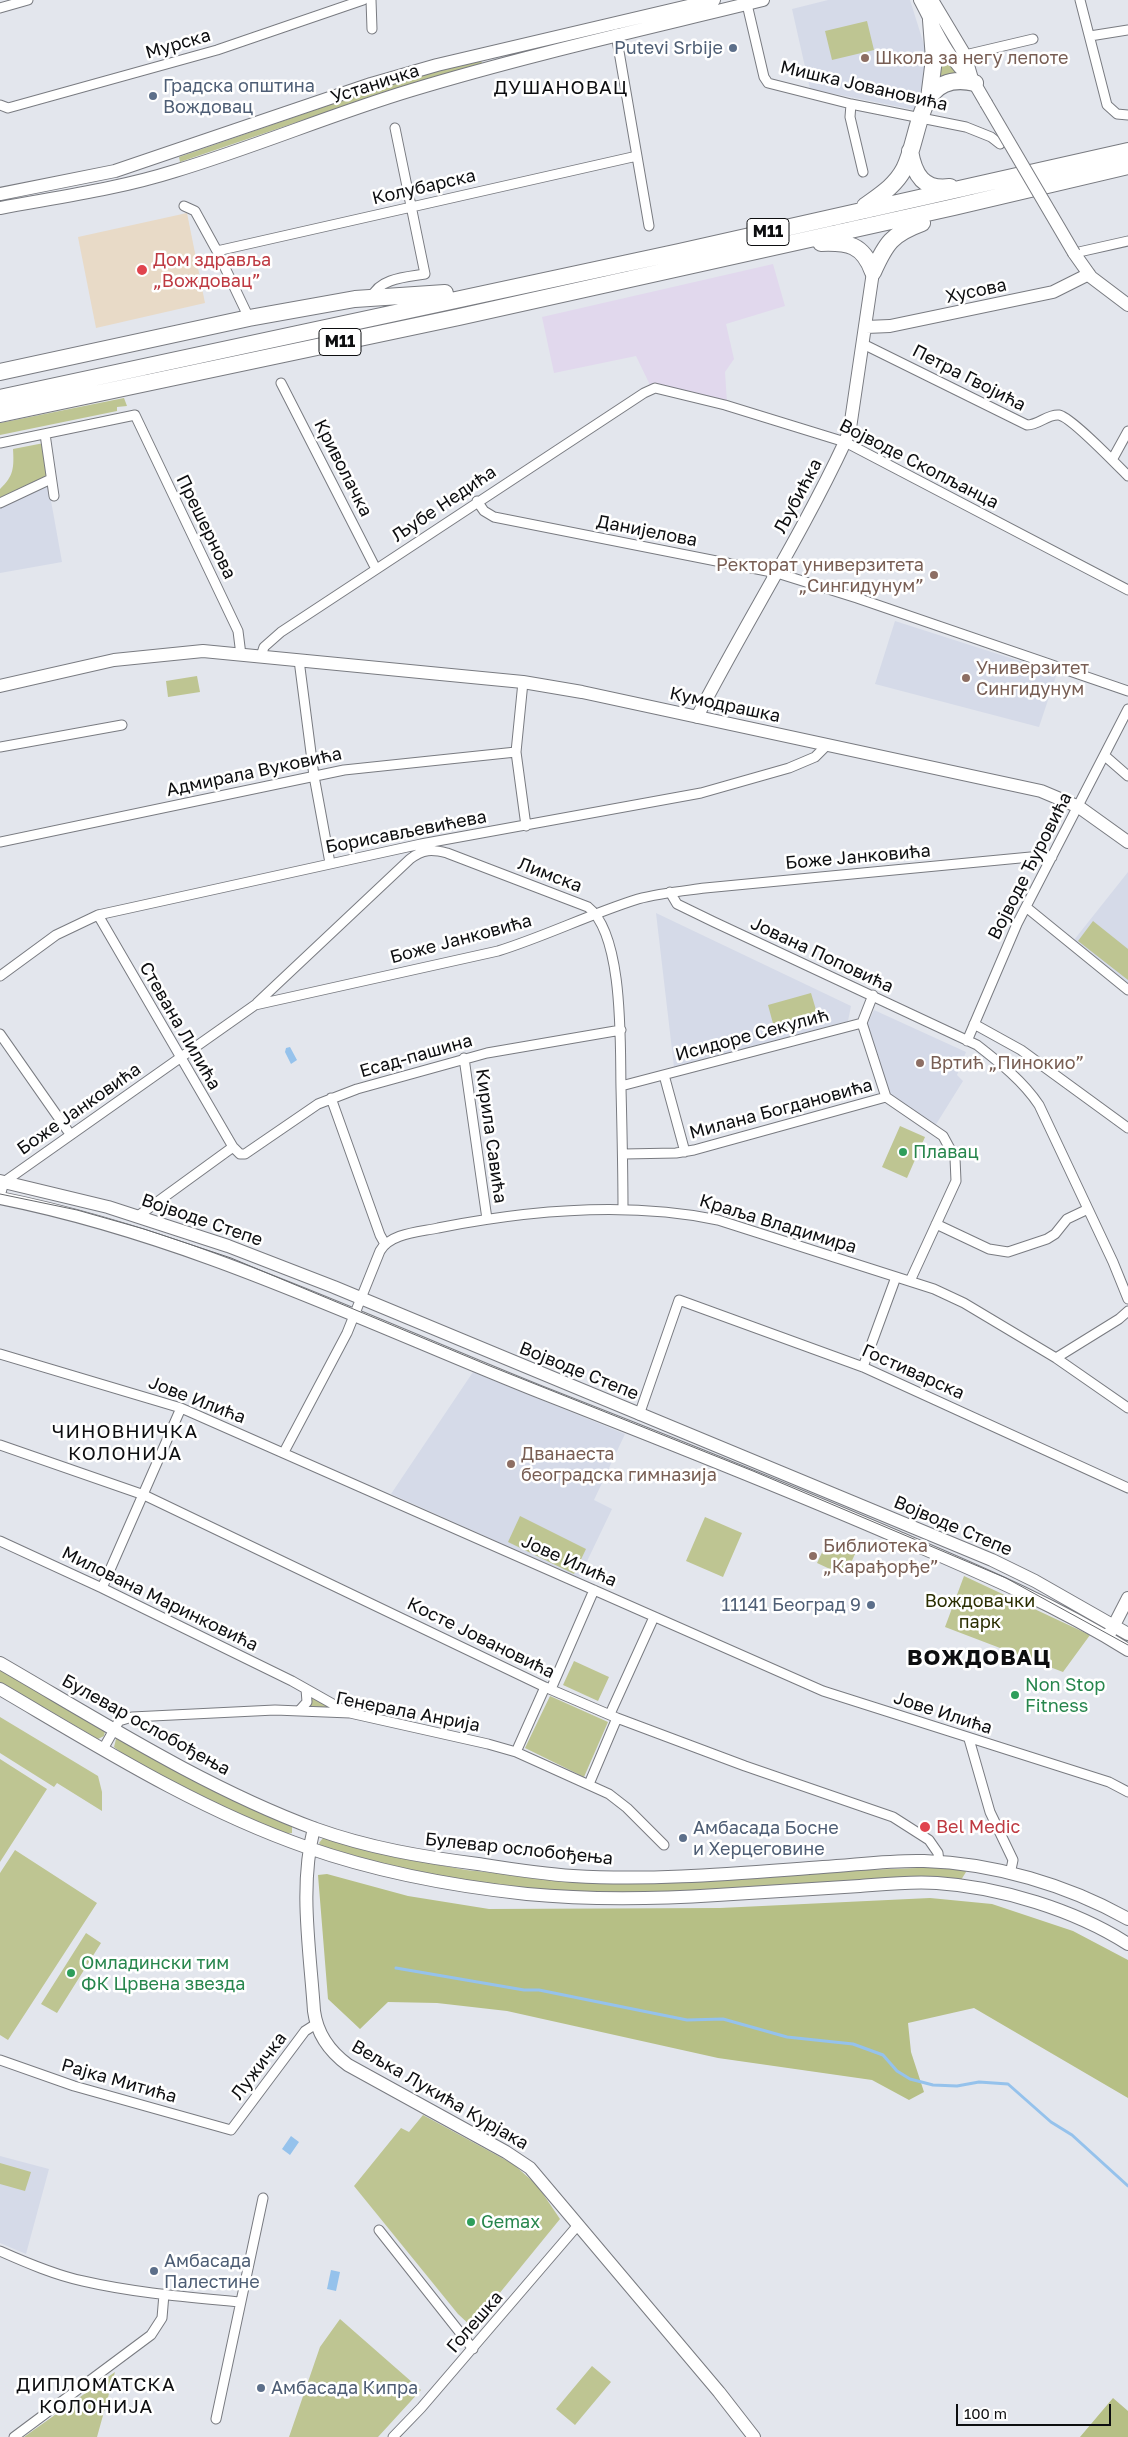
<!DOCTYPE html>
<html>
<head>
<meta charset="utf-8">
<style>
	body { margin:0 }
	#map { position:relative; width:1128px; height:2437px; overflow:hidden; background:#e3e6ed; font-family:"Golos Text",sans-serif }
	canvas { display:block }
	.scale { position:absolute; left:956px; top:2404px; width:155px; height:22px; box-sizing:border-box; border:2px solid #0d0e10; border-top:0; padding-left:6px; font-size:15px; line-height:18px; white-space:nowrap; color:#0d0e10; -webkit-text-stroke:4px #fff; paint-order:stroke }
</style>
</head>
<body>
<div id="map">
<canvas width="1128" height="2437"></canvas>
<div class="scale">100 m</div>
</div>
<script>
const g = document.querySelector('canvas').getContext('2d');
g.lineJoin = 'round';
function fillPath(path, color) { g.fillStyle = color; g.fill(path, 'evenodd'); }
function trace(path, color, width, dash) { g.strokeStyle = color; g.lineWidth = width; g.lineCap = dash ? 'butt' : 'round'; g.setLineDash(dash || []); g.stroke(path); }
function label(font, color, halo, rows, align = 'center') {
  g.font = font + ' "Golos Text",sans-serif'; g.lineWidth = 5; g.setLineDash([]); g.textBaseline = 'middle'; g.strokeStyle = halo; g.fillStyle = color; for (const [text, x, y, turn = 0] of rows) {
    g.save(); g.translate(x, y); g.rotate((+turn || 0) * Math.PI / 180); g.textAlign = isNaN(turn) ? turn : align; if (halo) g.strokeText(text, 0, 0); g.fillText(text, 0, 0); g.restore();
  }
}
fillPath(new Path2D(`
	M773,264L785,306L726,324L734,359L725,372L727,403L650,385L636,356L554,373L542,317Z`), '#e1d8ed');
fillPath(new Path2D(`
	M828,0H910L926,51L922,87L915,110L810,89L792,9Z
	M48,484L62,562L0,573V506Z
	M895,621L1057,673L1039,727L875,684Z
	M1128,872V984L1074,940Z
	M656,913L851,1006L848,1021L674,1067Z
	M874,1010L966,1052L957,1075L963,1081L935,1126L890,1097L867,1025Z
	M473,1372L625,1434L594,1500L612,1509L579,1578L391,1494Z
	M0,2156L49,2169L26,2254L0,2243Z`), '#d5dae8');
fillPath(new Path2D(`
	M187,213L205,303L96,328L78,237Z`), '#e8dac7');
fillPath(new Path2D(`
	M867,21L874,50L832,60L825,31Z
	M938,39L959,75L951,74L938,80Z
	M481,61L482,63L400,87L180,162L179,157L399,81Z
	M124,398L127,406L117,407V411L0,435V423Z
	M44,443L48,478L0,500V489C14,476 14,467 13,449Z
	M197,676L200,692L168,697L166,681Z
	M1093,921L1128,949V980L1078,941Z
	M811,993L819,1020L775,1031L768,1005Z
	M900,1126L925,1137L907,1178L882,1167Z
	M520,1516L586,1549L574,1574L508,1542Z
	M705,1517L742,1533L723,1577L686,1561Z
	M827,1542L855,1554L845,1576L817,1563Z
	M964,1576L1090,1635L1063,1672L945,1627Z
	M574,1661L609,1677L598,1701L563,1685Z
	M0,1667L105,1731L104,1736L98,1739L0,1682Z
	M550,1696L608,1722L584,1777L525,1748Z
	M312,1697L332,1707L331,1709H311L309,1706Z
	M0,1717L98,1776L102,1792V1811L57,1783L54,1787L0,1753Z
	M120,1738L292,1826V1833L285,1834L228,1810L132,1761L114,1747L116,1739Z
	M0,1759L47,1789L0,1862Z
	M323,1838L371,1852L466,1870L575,1881L944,1867L964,1869L966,1872L961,1880L602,1894L490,1885L412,1872L321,1846L319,1843Z
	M15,1850L97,1903L8,2040L0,2035V1873Z
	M86,1933L101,1943L57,2013L41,2004Z
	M423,2115L513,2164L537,2185L560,2219L472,2327L458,2314L354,2186L401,2128L409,2132Z
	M0,2163L31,2172L25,2191L0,2184Z
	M340,2319L421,2390L378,2437H289L320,2347Z
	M592,2366L611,2382L575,2425L556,2409Z
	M115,2372L97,2437H24Z`), '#bec592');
fillPath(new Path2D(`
	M327,1874L408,1896L489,1909L720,1908L930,1898L992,1904L1073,1931L1128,1960V2098L974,2008L908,2023L911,2052L924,2092L909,2100L872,2080L718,2058L507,2011L437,2003L388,2002L360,2029L328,1999L318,1875Z
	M1113,2398L1128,2411V2437H1080Z`), '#b6bf85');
fillPath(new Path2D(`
	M290,1047L297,1060L291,1064L285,1052L286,1048Z
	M291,2136L299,2142L290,2155L282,2149Z
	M331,2270L340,2272L336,2291L327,2289Z`), '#95c2ec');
trace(new Path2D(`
	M396,1968L524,1990H539L687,2020L723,2019L787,2037L853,2044L883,2055L897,2071L910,2079L933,2085L957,2086L979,2082L1008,2084L1051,2122L1072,2135L1128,2186`), '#95c2ec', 3);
const street = new Path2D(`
	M371,0L372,29
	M746,0L764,77L768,83L851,104L966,127L991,137L1000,144
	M1080,0L1107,105L1117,114L1128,115
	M0,8L28,0
	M616,34L649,226
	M1090,36L1128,30
	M965,55L1033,39
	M851,104L850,117L863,172
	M0,105L8,108L217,50L363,0
	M184,206L195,211L217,251L249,318
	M217,251L637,156
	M1079,252L1128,241
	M372,297C379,278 408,277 425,274L395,128
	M863,344L1027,425C1039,425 1047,414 1059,415C1071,417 1117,465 1128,476
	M281,383L376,569
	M45,434L54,496
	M0,443L135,415L238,631L241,655
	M1112,460L1128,431
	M477,501L484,511L494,517L777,573L857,598L1128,691
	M0,503L51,479
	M261,656L264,647L281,632L644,393L655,388L725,405L845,442L1128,590
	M299,660L314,776L330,863
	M523,682L516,752L526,826
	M0,747L122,725
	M1105,756L1128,776
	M0,842L344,770L516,752
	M670,892L677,904L714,922L977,1045C1000,1063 1023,1081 1039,1105L1113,1262L1128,1299
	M1026,907L1128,990
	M98,915L233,1147L240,1154H245L318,1104L357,1089L487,1053L621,1030
	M0,976L56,935L98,915L421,844L701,793L789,768L815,757L827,745
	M257,1003L410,859C423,849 432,849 447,853L588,907C624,935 620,1045 621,1088C622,1129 623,1169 623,1210
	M862,1023L886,1097L943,1136L955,1158L956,1181L910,1281
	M862,1023L873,995
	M974,1024L1021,1050L1128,1128
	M0,1034L70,1134
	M967,1041L1017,924L1128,709
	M464,1058L487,1219
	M664,1075L685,1152
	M621,1086L862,1023
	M331,1098L380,1235L385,1244
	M624,1154L676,1153L694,1150L886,1097
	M0,1196L4,1182L255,1005L498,951C546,936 590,914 638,899C660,893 683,891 705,888L1041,856L1052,857
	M138,1216L233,1147
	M936,1224L989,1249L1008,1252L1047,1239L1055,1234L1067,1219L1088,1209
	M0,1354L181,1408L823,1691L1109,1782L1128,1792
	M1056,1358L1119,1319L1128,1311
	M863,1367L896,1277
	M639,1415L679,1300L863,1367L1128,1488
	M0,1445L144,1495L545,1687L617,1718L745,1766L893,1817L929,1840L938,1853L939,1862
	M284,1452L347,1333L380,1251C390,1233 420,1232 438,1228C529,1210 627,1201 718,1220L934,1289L964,1303L1056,1358L1128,1408
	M0,1541L102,1588L292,1681L347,1712
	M102,1588L181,1408
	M551,1689L594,1590
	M299,1711L307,1702L306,1689
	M610,1714L654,1617
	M969,1739L990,1812L1013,1860L1010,1874
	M103,1749L119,1721L132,1717L275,1710L350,1713L488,1744L516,1752L609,1794L627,1808L664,1845
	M516,1752L545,1687
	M589,1784L617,1718
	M0,2060L74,2086L231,2130L305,2031L316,2024
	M379,2230L473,2349
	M0,2251C27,2263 55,2275 83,2281C135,2293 188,2297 240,2302
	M216,2419L263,2198
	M14,2437L151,2335L162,2318L164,2294
	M393,2437L421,2408L578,2225`);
const secondary = new Path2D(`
	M920,0C934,26 948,61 972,79
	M932,0L965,55L972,79L986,103
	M0,194L115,171L371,84L437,65L714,0
	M0,208C59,197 118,189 175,171C255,147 332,114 412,90C528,55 645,29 763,0
	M1074,253L1091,277L1128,305
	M866,327L890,326L1053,292L1089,274
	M0,686L114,660L203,651L523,682L582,692L1041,791L1079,807L1128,842
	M697,717C745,624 801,536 845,442L850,428L873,272
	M0,1181L108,1207L228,1246L334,1287L992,1560L1035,1581L1128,1634
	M0,1198C190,1236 362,1321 540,1392C660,1439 779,1486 897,1537C976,1571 1055,1604 1128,1650
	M1110,1633L1128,1598
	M0,1663C102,1722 205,1788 316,1829C369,1848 423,1857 478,1864C510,1869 541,1874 573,1876C656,1881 740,1873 823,1867C856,1865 890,1860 924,1861C993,1863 1068,1885 1128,1919
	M0,1689C99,1747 197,1809 306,1847C377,1872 452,1886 527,1894C590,1900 654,1899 717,1895C765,1892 812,1889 860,1886C885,1884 911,1881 937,1883C1000,1887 1075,1910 1128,1944
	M314,1828C299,1887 310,1950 314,2011C317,2034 329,2051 348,2065L506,2152L530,2168L719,2392L754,2437`);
const highway = new Path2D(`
	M929,98L934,59L931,20
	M910,151C914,174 923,191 950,187
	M865,206C880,195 895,186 904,169C922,133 916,69 975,83
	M821,243C848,242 863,244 873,272
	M873,272C886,243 892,234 922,223
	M0,372L249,318L355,299L445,293
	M0,398L679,252L1128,151
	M0,414L459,317L954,207L1128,166`);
trace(street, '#797b81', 11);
trace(secondary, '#797b81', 14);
trace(highway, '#797b81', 18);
trace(street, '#fff', 9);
trace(secondary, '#fff', 12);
trace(highway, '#fff', 16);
trace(new Path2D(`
	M0,1194L77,1210L144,1229L231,1258L490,1366L753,1471L1006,1578L1128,1645`), '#67696d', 1);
const secondaryBridge = new Path2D(`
	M986,103L1074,253`);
trace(secondaryBridge, '#797b81', 14, []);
trace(secondaryBridge, '#fff', 12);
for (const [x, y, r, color] of [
	[733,48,5,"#5c6f8a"],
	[865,58,5,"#8d6e63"],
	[153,96,5,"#5c6f8a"],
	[142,270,6,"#e0444e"],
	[934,575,5,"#8d6e63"],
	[966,678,5,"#8d6e63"],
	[920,1063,5,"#8d6e63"],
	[903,1152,5,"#2e9e5b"],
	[511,1464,5,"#8d6e63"],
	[813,1556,5,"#8d6e63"],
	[871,1605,5,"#5c6f8a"],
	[1015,1695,5,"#2e9e5b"],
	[925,1827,6,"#e0444e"],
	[683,1838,5,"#5c6f8a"],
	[71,1973,5,"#2e9e5b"],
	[471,2222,5,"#2e9e5b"],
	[154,2271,5,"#5c6f8a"],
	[261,2388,5,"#5c6f8a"]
]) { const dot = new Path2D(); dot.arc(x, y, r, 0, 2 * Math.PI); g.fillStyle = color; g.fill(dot); trace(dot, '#fff', 2); }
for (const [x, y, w] of [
	[768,232,42],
	[340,342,42]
]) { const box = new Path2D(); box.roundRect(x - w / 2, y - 13.5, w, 27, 4); g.fillStyle = '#fff'; g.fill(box); trace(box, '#0d0e10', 1); }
label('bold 16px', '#0d0e10', null, [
	["M11",768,232],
	["M11",340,342]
]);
label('18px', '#0d0e10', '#fff', [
	["Мурска",178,44,-16],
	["Устаничка",375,84,-18],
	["Мишка Јовановића",864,86,13],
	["Колубарска",424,187,-13],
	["Хусова",976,291,-12],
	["Петра Гвојића",969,378,27],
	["Војводе Скопљанца",919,464,27],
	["Криволачка",343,468,63],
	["Љубићка",798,496,-62],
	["Љубе Недића",444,504,-34],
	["Прешернова",206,527,64],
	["Данијелова",647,531,11],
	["Кумодрашка",725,705,12],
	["Адмирала Вуковића",254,772,-12],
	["Борисављевићева",406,832,-11],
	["Боже Јанковића",858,857,-5],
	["Војводе Ђуровића",1030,866,-63],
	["Лимска",550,875,21],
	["Боже Јанковића",461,939,-15],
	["Јована Поповића",822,955,25],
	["Стевана Лилића",180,1026,60],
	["Исидоре Секулић",752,1035,-15],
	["Есад-пашина",416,1056,-16],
	["Боже Јанковића",79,1109,-35],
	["Милана Богдановића",781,1109,-15],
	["Кирила Савића",491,1136,82],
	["Војводе Степе",202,1220,19],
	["Краља Владимира",778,1224,17],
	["Војводе Степе",579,1371,22],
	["Гостиварска",913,1372,24],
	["Јове Илића",197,1400,21],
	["Војводе Степе",953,1526,23],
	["Јове Илића",569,1561,24],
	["Милована Маринковића",160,1599,26],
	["Косте Јовановића",481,1638,26],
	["Генерала Анрија",408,1712,11],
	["Јове Илића",943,1713,18],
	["Булевар ослобођења",146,1725,29],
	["Булевар ослобођења",519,1849,6],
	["Лужичка",259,2066,-53],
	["Рајка Митића",119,2081,16],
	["Вељка Лукића Курјака",440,2095,30],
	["Голешка",475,2322,-49]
]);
label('18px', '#4e5e75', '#fff', [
	["Putevi Srbije",723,48,"right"],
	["Градска општина",163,86],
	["Вождовац",163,107],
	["11141 Београд 9",861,1605,"right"],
	["Амбасада Босне",693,1828],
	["и Херцеговине",693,1849],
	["Амбасада",164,2261],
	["Палестине",164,2282],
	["Амбасада Кипра",271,2388]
], 'left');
label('18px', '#785e54', '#fff', [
	["Школа за негу лепоте",875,58],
	["Ректорат универзитета",924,565,"right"],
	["„Сингидунум”",924,586,"right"],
	["Универзитет",976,668],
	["Сингидунум",976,689],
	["Вртић „Пинокио”",930,1063],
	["Дванаеста",521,1454],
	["београдска гимназија",521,1475],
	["Библиотека",823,1546],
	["„Карађорђе”",823,1567]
], 'left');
label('18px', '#be3a42', '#fff', [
	["Дом здравља",153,260],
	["„Вождовац”",153,281],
	["Bel Medic",936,1827]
], 'left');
label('18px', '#27864d', '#fff', [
	["Плавац",913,1152],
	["Non Stop",1025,1685],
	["Fitness",1025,1706],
	["Омладински тим",81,1963],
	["ФК Црвена звезда",81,1984],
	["Gemax",481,2222]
], 'left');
label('18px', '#2a2e01', '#fff', [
	["Вождовачки",980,1601],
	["парк",980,1622]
]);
g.letterSpacing = '1px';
label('19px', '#0d0e10', '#fff', [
	["ДУШАНОВАЦ",561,88],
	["ЧИНОВНИЧКА",125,1432],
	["КОЛОНИЈА",125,1454],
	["ДИПЛОМАТСКА",96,2385],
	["КОЛОНИЈА",96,2407]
]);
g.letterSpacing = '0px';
g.letterSpacing = '1px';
label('bold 22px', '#0d0e10', '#fff', [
	["ВОЖДОВАЦ",979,1658]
]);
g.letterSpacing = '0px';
</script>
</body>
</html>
